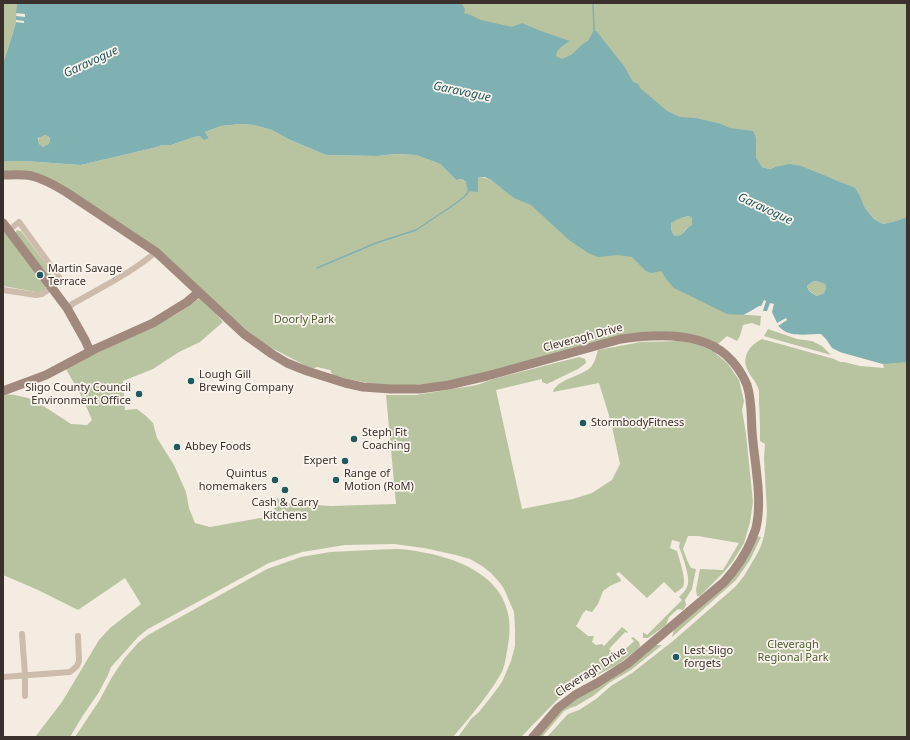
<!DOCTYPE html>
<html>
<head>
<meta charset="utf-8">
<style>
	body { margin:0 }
	#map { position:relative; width:910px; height:740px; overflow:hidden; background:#f4ebe1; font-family:"Noto Sans",sans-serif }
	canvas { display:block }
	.frame { position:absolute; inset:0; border:4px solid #3b302b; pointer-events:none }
</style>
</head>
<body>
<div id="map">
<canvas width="910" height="740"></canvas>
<div class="frame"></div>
</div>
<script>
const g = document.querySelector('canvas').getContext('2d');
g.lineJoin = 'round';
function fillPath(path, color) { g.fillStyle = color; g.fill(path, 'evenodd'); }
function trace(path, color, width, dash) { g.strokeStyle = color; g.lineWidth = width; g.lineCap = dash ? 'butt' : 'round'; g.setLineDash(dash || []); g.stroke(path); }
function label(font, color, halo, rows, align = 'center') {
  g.font = font + ' "Noto Sans",sans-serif'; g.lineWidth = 3.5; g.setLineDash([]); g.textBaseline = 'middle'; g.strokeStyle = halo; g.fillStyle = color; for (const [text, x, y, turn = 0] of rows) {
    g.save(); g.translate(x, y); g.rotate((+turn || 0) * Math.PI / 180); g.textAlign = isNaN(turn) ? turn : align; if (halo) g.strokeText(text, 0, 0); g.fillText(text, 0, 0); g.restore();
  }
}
fillPath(new Path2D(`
	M3,3H17L16,22L12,36L3,64Z
	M276,3H907V217L896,221L883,224L874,219L865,208L861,198L843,183L831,178L775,167L770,169L762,167Z
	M240,124L254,125L272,130L288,139L326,155L377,156L395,154L416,155L440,164L456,180L462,179L478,192V180L479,177C489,177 494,182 501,188L523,184L736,314L761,316L760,326L752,323L743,325L740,336L737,341L727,336L718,344L660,333L465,378C448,381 431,384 413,385C386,387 359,382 333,375L330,370L317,367L312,369L268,346L249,332L217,305L67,189L3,173V161H24L81,165L153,148L163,145H171L194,137L200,136L209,138L205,132L221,126Z
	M38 141a6 6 0 1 1 12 0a6 6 0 1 1-12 0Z
	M688,216L691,217L692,221V225C689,227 686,228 685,230C682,234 681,236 675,236C671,232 671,229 671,223C677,218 681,219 688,216Z
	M3,227L45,282V289L41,292H36L3,286Z
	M17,230L21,231L52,272L51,275L48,276L15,233Z
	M816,281L825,284L826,288L824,293L817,296C813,293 808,291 807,286L812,282Z
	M200,298L209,306L223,322L200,342L179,352L153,369L123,381L125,410L137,409L146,416L153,423L157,438L174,465L186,492L189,508L195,523L210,527L266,517L274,510L277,498L286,503L331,506L396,504L386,395H416L477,385L493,379L579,357L585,359L586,363L578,369L547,384L542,382V379L496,390L522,509L573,499L592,493L612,480L620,464L611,422L599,383L553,392C556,380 581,376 590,368C595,363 596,356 598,350L641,342L680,341L697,344L713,351L728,364L739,380L744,401L742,410L746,434L753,502L750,522L744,543L733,561L724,572L700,596H697L696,590L700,569L723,570L739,543L698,536H688L683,549L687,560L691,568L696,569L692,589L685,600L686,605L683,610L678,609L669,617L666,625L648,638H643V632L647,635L682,600L679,597C683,593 687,589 688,584C690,576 682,554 679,547L680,542L672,540L670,548L677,551C679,559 687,580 683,587C681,589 678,591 675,593L664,582L647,598L619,572L616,574L620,578L621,581L610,586L603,591L598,604L592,612L588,611L586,610C581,614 580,621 576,626L588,636H594L592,642L596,645L602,644L604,646L622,627L628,632L627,633L625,632L609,649L617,657L634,641L631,638L633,637L639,642L640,646L638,649L617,665L579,684L559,698L521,737H458L471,719L479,712L494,693L502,682L511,661L515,646V629L514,612L504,589L500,583L491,573L482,566L470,559L456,555L424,548L394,544L345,545L302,552L269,563L148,629L139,636L111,667L108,675L99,692L82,717L70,737H35L62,702L99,640L110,628L132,611L141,604L125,578L78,610L36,589L3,575V394L15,395L28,398L42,405L71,424L87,425L92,420L84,401L66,369L72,364L153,327L178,313Z
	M907,328V737H547L568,714L579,710L596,699L611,686L632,673L673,641L735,587L744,576L757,554L761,546L764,536L766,524L767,513L764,458L765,444L760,441C760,429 760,416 759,404C759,400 759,395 759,391C757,381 748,375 746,366C743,353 752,344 762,339L834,359L840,362H844L860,366L884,368L883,364L840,352Z
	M768,329L797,339L812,341L822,346L831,355L767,337L764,336Z
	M756,536L761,537L750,560L736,580L672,637L674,630L703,605Z
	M370,550C383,550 397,548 409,550C467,558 523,583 507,651C506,657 505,663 503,669C502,673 498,678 496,682C483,702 468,719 453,737H75L99,701L112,677L124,659L138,643L148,635L267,569L301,557L330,552Z
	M656,645H662L631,670L609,683L593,696L576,706L570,708L564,711L542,737H539L547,725L566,706Z`), '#b8c4a0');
fillPath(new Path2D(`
	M17,3H461L465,9L464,13L471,15L481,20L512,27L522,23L538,30L570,41C564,45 557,48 556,56L562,59L571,55L584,43L588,41L594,30L597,32L624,66L633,82L638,84L641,89L647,94L667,111L680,117L696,118L721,124L730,128L753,131L756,138V158L762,167L770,169L775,167L789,164L801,166L831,178L855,188L861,198L865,208L874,219L883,224L896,221L907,217V362L883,364L840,352L832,348L826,339L821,334C810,334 791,337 783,330C781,329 780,327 778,326L787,320L786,318L777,323L772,312L774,304L770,303L767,311H763L766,301L764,300L761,306H759L749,312L743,315L727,314L674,288L667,280L661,271L651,273L646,271L632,257L618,255L598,257L588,253L569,240L531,205L514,198L491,180L485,177H479L478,180V192L468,191L466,182L462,179L456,180L440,164L416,155L395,154L377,156L326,155L288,139L272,130L254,125L240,124L221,126L205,132L209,138L204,140L200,136L194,137L171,145H163L153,148L81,165L24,161H3V64L12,36L16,22L24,23V21L16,20V16L25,17V14L16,13ZM45,135L49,137L50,140L49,144L43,147L39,144L38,140V138ZM688,216L691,217L692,221V225C683,229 685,236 675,236C671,232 671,229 671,223C677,219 682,218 688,216ZM816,281L825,284L826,288L824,293L817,296C813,294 808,291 807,286L812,282Z`), '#7fb0b2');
trace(new Path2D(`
	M593,3L594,30
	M317,268L376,243L416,230L455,204L465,196L470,189`), '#7fb0b2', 1.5);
trace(new Path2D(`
	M9,230L19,222L59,277L49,284
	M3,290L36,295L42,294L52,287
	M67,308L74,303C102,287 131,273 156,252
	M22,634L25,675V696
	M3,677L70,672L77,666L79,661L78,636`), '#cdbbac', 6);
trace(new Path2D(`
	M3,175C12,175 23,174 32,176C44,179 56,186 66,192L156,252L244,334L272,354L287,363L307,371L345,383L363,387L391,389H420L449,385L487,376L621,339C654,334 700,331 726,355C735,363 743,375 747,385C752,400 751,416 752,431C754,461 763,498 756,528C755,532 753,535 752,539C745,556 736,569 724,582L627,664L597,683L575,695L558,708L533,737
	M3,223L67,308L85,340L90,351
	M3,391L46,375L95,349L153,323L187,302L199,292`), '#a18a7d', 9);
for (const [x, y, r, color] of [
	[40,275,4,"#1f5a5e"],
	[191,381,4,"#1f5a5e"],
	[139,394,4,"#1f5a5e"],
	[583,423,4,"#1f5a5e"],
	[354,439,4,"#1f5a5e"],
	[177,447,4,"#1f5a5e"],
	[345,461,4,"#1f5a5e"],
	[275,480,4,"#1f5a5e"],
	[336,480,4,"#1f5a5e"],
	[285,490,4,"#1f5a5e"],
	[676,657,4,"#1f5a5e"]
]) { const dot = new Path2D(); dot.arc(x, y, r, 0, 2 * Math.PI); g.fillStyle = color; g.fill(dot); trace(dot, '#fbf5ee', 1.5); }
label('11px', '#3b302b', '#fbf5ee', [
	["Martin Savage",48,269],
	["Terrace",48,282],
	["Lough Gill",199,375],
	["Brewing Company",199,388],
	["Sligo County Council",131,388,"right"],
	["Environment Office",131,401,"right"],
	["StormbodyFitness",591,423],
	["Steph Fit",362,433],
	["Coaching",362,446],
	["Abbey Foods",185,447],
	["Expert",337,461,"right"],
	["Quintus",267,474,"right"],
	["homemakers",267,487,"right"],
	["Range of",344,474],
	["Motion (RoM)",344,487],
	["Cash & Carry",285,503,"center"],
	["Kitchens",285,516,"center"],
	["Lest Sligo",684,651],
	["forgets",684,664]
], 'left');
label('11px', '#4a5a2e', '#fbf5ee', [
	["Doorly Park",304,320],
	["Cleveragh",793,645],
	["Regional Park",793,658]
]);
label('11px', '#3b302b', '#fbf5ee', [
	["Cleveragh Drive",583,338,-15],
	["Cleveragh Drive",591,672,-33]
]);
label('italic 12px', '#1f5a5e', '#fbf5ee', [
	["Garavogue",91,62,-25],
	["Garavogue",462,92,12],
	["Garavogue",765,209,25]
]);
</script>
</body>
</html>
